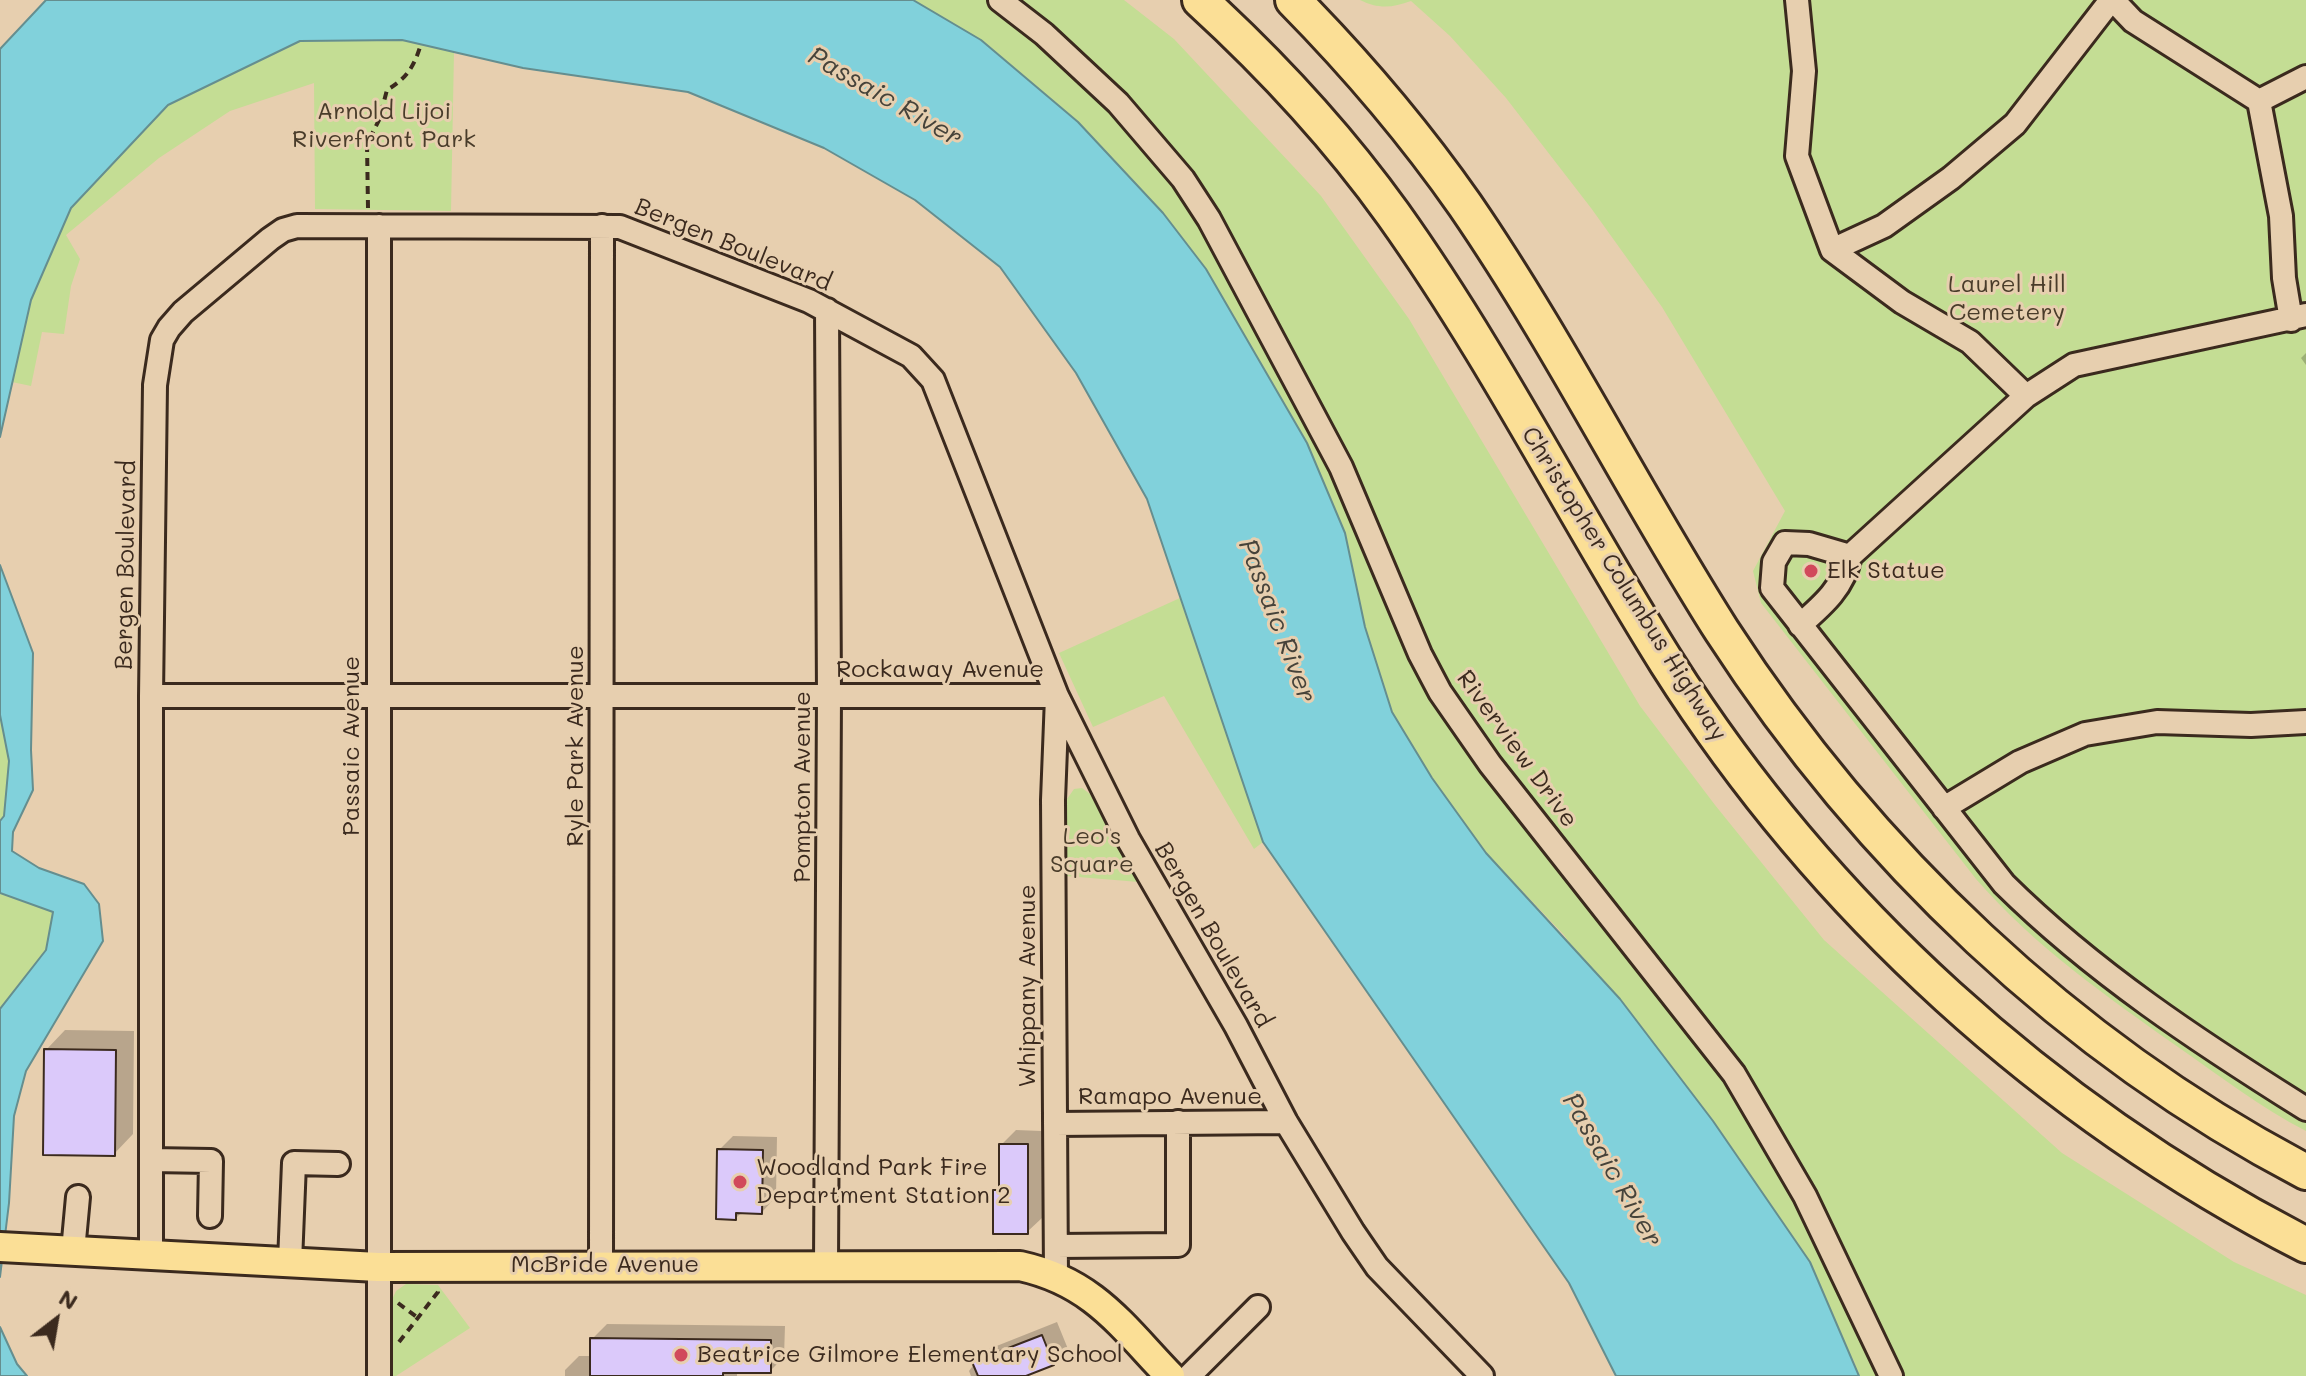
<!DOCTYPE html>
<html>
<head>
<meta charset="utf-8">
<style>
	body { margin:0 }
	#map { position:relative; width:2306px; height:1376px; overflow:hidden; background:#e7cfaf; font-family:Mali,sans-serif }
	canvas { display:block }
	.north { position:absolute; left:16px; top:1280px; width:80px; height:80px; -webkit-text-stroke:6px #e7cfaf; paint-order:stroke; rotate:31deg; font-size:22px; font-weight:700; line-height:32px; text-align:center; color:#3b2a1e }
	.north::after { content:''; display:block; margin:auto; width:28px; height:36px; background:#3b2a1e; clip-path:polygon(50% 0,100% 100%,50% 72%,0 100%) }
</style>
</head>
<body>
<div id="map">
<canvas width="2306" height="1376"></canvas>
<div class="north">N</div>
</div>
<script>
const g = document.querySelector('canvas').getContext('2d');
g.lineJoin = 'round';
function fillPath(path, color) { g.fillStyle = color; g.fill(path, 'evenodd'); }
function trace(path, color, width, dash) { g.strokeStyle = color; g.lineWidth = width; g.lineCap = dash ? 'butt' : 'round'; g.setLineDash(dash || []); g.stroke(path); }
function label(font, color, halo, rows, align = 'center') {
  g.font = font + ' Mali,sans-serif'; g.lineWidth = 6; g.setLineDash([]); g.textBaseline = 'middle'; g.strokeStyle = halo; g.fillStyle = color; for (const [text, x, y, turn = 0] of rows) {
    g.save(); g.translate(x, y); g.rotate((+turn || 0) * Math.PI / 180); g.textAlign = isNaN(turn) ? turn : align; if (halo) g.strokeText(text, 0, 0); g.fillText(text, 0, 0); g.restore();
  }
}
fillPath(new Path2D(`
	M913,0H1124L1174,39L1321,196L1409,319L1640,706L1715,805L1824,940L2062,1153L2234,1262L2306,1295V1376H1859L1854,1361L1564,935L1486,853L1432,778L1392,712L1365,627L1345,533L1307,443L1206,269L1163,213L1078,122L981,40Z
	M1360,0H2306V1131C2261,1108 2220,1076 2178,1047C2106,996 2034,946 1976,879L1761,603L1753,571L1785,511L1662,307L1591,208L1506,98L1450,36L1411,1C1392,8 1378,9 1360,0Z
	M402,40L454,52L451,211L315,209L314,83L230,111L159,158L66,235L80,259L71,286L64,334L42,332L31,386L12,382L31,300L71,208L168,105L300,41Z
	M1180,598L1263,842L1254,849L1164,696L1093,727L1059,653Z
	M0,715L9,761L4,816L0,821Z
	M1082,788L1090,794L1139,882L1066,876L1067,799L1074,789Z
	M0,893L53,912L46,950L0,1009Z
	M406,1284L438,1285L470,1328L396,1376H391L390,1304L396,1291Z`), '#c4dd94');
const water = new Path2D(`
	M46,0H913L981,40L1078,122L1163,213L1206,269L1307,443L1345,533L1365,627L1392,712L1432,778L1486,853L1620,999L1713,1121L1810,1262L1859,1376H1616L1569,1283L1263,842L1147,499L1076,373L1000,267L915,200L824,148L688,92L523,68L402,40L300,41L168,105L71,208L31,300L0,437V49Z
	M0,565L33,653L31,750L33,790L13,832L12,851L39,868L84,884L99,904L103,941L26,1071L14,1116L9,1203L0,1277V1009L46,950L53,912L0,893V821L4,816L9,761L0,715Z
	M0,1327L17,1364L27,1376H0Z`);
fillPath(water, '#81d1db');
trace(water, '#658e8f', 2);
fillPath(new Path2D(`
	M2306,353V365L2301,358Z
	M65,1030L134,1031L133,1134L114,1154L46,1050Z
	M1016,1130L1042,1131V1218L1027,1232L995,1191L1001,1185V1145Z
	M733,1136L777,1137L776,1197L762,1212H742L736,1218L719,1150Z
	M1057,1322L1068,1349L1053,1363L1021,1376H971L969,1371L975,1363L989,1349Z
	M607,1324L785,1326L784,1357L770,1371H737V1376H565V1370L579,1356H592V1339Z`), '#0003');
const building = new Path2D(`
	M44,1049L116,1050L115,1156L43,1155Z
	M999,1144H1028V1234H993V1190H999Z
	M717,1149L763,1150L762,1214L736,1213V1220L716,1219Z
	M1042,1335L1054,1365L1026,1376H978L972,1362Z
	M590,1338L771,1340V1373H723V1376H590Z`);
fillPath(building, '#dbc9fa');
trace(building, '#3b2a1e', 2);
const minor = new Path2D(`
	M1000,0L1044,34L1118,103L1183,179L1209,219L1341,467L1420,654L1440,692L1490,764L1734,1074L1805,1196L1891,1376
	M1797,0L1804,71L1797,156L1832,250L1902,302L1970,342L2026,396
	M2113,0L2133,21L2259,101L2281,216L2284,278L2291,320
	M2259,101L2306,77
	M1832,250L1884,226L1951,178L2015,124L2111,0
	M1850,556L1809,544L1785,543L1774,562L1772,588L2004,884C2094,973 2199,1042 2306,1109
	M1800,625C1823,605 1844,587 1850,556L2026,396L2074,365L2306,315
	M151,696H1057
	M1944,808L2020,762L2085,734L2157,722L2251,725L2306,722
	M1055,1124L1286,1122
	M151,1160L211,1161L210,1216
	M1056,1246L1178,1245V1122
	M73,1251L78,1197
	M151,1255V696L155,385L162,340L169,328L183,312L270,239L283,230L297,226L620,227L809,301L911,356L933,380L1057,696L1128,839L1236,1026L1286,1122L1353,1232L1377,1267L1482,1376
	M290,1262L294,1163L338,1164
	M826,1264L829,696L827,310
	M601,1266L602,226
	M1056,1275L1053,800L1057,697
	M379,1376V226
	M1189,1376L1258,1307`);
const major = new Path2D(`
	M0,1247L378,1267L1020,1266C1093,1282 1121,1325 1170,1376`);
const highway = new Path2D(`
	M1200,0C1271,65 1337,136 1393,214C1495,357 1574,515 1667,663C1823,909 2047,1112 2306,1245
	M1293,0C1356,64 1414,132 1465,205C1559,342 1633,491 1722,631C1867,855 2069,1048 2306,1172`);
trace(minor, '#3b2a1e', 28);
trace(major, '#3b2a1e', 34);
trace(highway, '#3b2a1e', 40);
trace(new Path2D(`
	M368,208L367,144L379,120L387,90C407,78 414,67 421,44
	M398,1303L418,1318
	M399,1342L438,1292V1289`), '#3b2a1e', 4, [8, 6]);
trace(minor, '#e7cfaf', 22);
trace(major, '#fbdf96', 28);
trace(highway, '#fbdf96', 34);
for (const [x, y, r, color] of [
	[1811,571,8,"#d1495b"],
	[740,1182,8,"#d1495b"],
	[681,1355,8,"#d1495b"]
]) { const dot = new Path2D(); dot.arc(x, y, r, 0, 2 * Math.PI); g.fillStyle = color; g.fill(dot); trace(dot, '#e7cfaf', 3); }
label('24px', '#493c2a', '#e7cfaf', [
	["Arnold Lijoi",384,112],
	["Riverfront Park",384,140],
	["Laurel Hill",2007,285],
	["Cemetery",2007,313],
	["Leo's",1092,837],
	["Square",1092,865]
]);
label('24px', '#3b2a1e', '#e7cfaf', [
	["Bergen Boulevard",733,245,22],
	["Bergen Boulevard",126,565,-89],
	["Christopher Columbus Highway",1624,584,58],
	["Rockaway Avenue",940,670],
	["Passaic Avenue",352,746,-90],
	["Ryle Park Avenue",576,746,-90],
	["Riverview Drive",1517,749,54],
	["Pompton Avenue",803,787,-90],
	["Bergen Boulevard",1213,935,60],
	["Whippany Avenue",1028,986,-90],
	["Ramapo Avenue",1170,1097],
	["McBride Avenue",605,1265]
]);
label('24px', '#3b2a1e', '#e7cfaf', [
	["Elk Statue",1827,571],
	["Woodland Park Fire",756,1168],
	["Department Station 2",756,1196],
	["Beatrice Gilmore Elementary School",697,1355]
], 'left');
label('italic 26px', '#46433a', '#e7cfaf', [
	["Passaic River",885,97,30],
	["Passaic River",1277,621,69],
	["Passaic River",1612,1170,60]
]);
</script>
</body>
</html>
